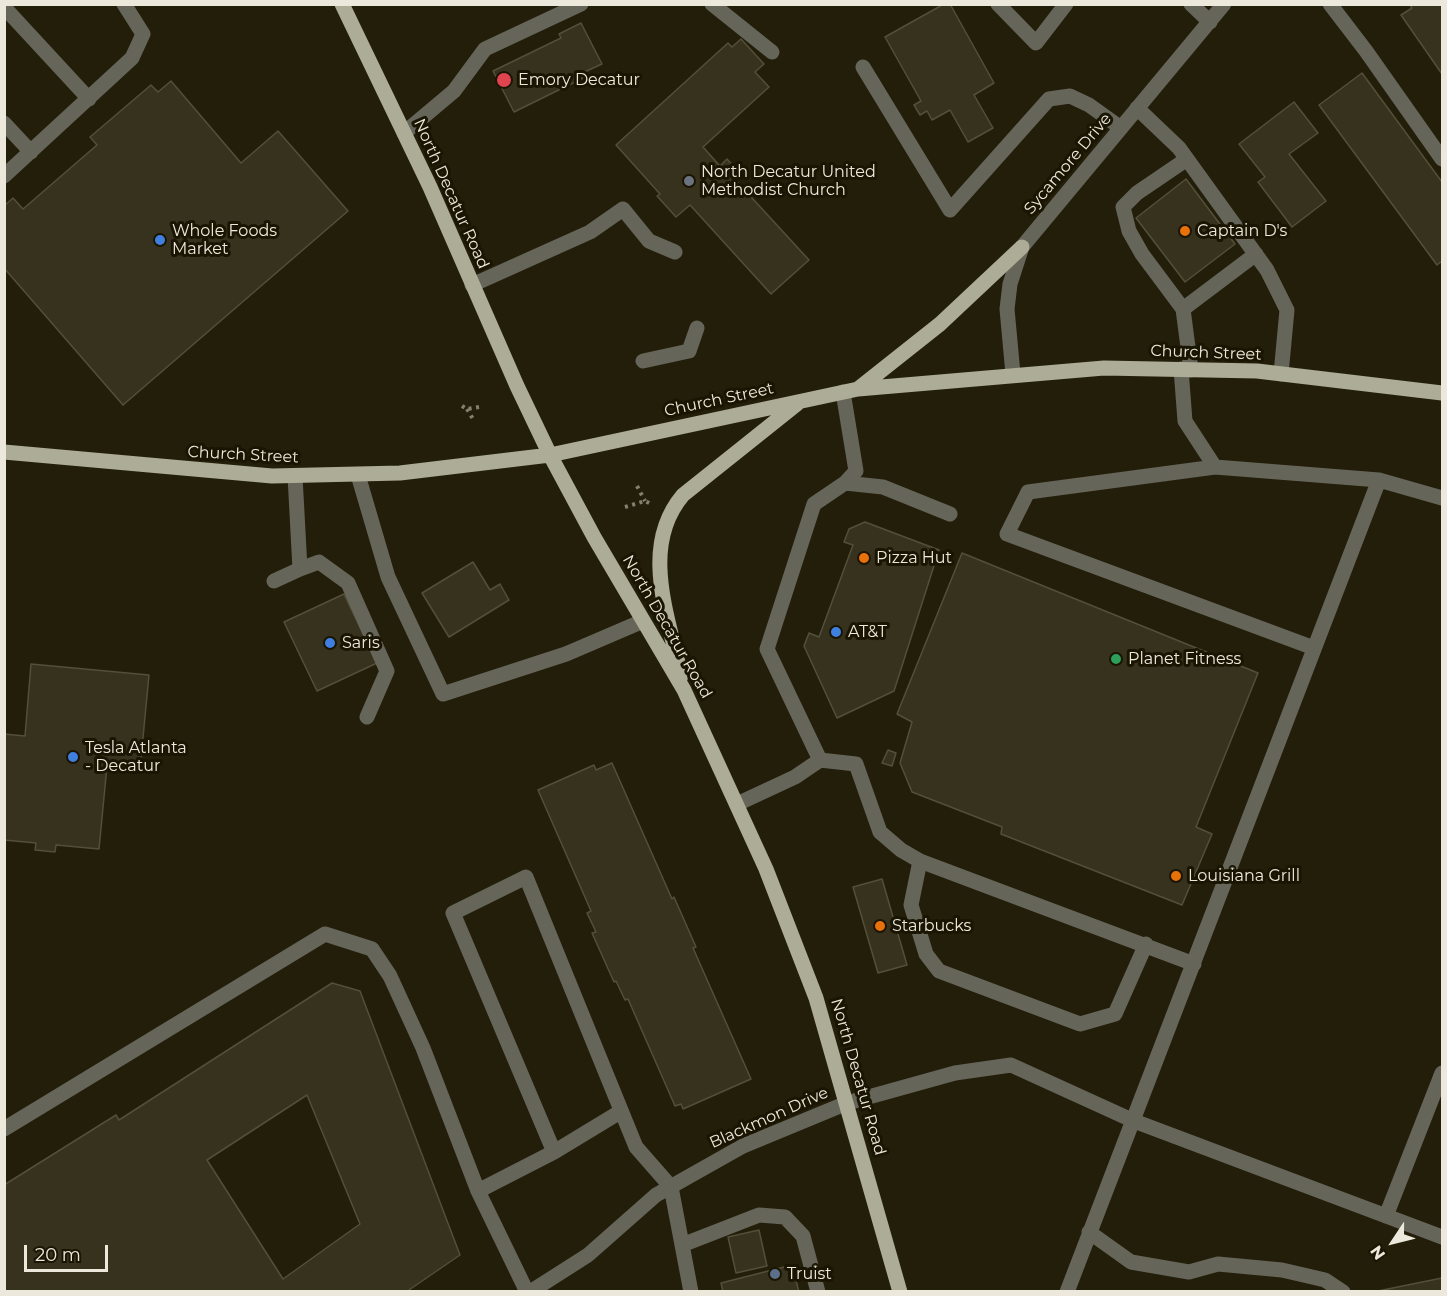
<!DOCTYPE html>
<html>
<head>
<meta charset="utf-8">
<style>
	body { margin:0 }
	#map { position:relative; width:1447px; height:1296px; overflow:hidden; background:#231e09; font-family:Montserrat,sans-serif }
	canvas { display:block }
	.frame { position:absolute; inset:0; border:6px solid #ece9dc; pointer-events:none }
	.north { position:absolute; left:1363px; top:1212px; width:60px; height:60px; -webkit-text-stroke:4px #1a1502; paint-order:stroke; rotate:235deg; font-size:16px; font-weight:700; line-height:24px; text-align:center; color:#ece9dc }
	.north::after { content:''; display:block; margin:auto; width:21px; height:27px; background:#ece9dc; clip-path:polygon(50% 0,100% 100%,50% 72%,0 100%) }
	.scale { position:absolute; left:24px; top:1245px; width:84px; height:27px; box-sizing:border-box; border:3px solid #ece9dc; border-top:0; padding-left:8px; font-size:18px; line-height:21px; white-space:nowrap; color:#ece9dc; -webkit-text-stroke:4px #1a1502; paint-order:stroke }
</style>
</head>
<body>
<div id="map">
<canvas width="1447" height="1296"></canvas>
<div class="frame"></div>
<div class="north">N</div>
<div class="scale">20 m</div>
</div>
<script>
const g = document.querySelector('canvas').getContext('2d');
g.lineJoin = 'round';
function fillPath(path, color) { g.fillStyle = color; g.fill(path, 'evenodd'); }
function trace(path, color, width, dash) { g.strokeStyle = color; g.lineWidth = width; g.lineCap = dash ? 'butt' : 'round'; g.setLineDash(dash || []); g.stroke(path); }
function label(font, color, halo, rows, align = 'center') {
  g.font = font + ' Montserrat,sans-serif'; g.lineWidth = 6; g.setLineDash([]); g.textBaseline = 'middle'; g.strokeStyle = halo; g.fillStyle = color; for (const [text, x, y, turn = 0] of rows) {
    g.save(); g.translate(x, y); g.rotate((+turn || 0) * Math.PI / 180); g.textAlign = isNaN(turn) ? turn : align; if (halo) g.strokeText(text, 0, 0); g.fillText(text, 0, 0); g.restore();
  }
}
const building = new Path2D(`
	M944,4H950L994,83L974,95L993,128L968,142L950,110L932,120L927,111L920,115L914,105L921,101L885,37Z
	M1409,4H1442V74L1401,15L1412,8Z
	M581,23L602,64L580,74L583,78L514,112L493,71L561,38L559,34Z
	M741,39L764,64L755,72L769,87L703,147L720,166L727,159L735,168L730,174L809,260L771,294L690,205L676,217L657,196L660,194L616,145L728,43L732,47Z
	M1362,73L1442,182V261L1437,265L1319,105Z
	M171,81L241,163L278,131L348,211L123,405L4,268V206L13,198L23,209L97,145L90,137L151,85L158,92Z
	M1294,102L1318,133L1289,154L1326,201L1292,227L1258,182L1265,177L1239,144Z
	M1186,179L1235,244L1185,282L1136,218Z
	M865,522L939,550L894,691L837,718L804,646L809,633L819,637L853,545L844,542L849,529Z
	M962,553L1258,673L1196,827L1212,834L1182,905L1001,834L1002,827L912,792L900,763L912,722L897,714Z
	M473,562L490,590L500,584L509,600L449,637L422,593Z
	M344,594L377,663L317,691L284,622Z
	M31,664L149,675L140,769L107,766L99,849L56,845L55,852L35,850L36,843L4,840V734L25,736Z
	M888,750L896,753L892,766L882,763Z
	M612,763L672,899L674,897L696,947L693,948L751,1079L683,1109L681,1104L675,1106L628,999L625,1000L616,981L614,982L592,933L596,932L587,913L591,911L538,790L594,765L596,770Z
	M882,879L907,965L878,973L853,887Z
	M332,983L360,991L460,1255L406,1292H4V1185L116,1115L119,1120ZM307,1095L360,1224L283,1279L207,1160Z
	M759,1230L767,1266L736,1273L728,1237Z
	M792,1265L799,1292H723L721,1283Z
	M1442,1278V1292H1373Z`);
fillPath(building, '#37321d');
trace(building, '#534f38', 1.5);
trace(new Path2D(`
	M462,406L467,409L479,407
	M467,409L473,419
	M637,486L645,501
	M625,507L645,501L653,505`), '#84806f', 4, [3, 4.5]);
trace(new Path2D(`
	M712,4L772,52
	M998,4L1036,43L1066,4
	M1191,4L1210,22
	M1330,4L1366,51L1442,159
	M4,7L89,99
	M863,67L950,210L1049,99L1070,96L1089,105L1121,128
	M1137,108L1179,148L1267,270L1287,310L1281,374
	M4,123L31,152
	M404,133L454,91L485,49L581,4
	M1187,159L1137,193L1123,207L1129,231L1142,254L1183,309L1191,370
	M4,176L132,58L143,34L124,4
	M472,285L590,232L623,209L649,241L675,252
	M1183,309L1256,254
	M643,361L689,351L697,328
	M1181,369L1185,421L1215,467
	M1013,374L1007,309L1010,284L1022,247L1224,4
	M358,475L388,577L443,694L566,654L643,621
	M845,483L883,487L950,514
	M300,569L319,562L348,583L387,671L367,717
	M274,581L300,569L295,476
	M1314,648L1007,534L1028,492L1215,467L1379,480L1442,498
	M820,760L767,649L814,504L845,483L856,471L843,392
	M737,804L795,777L820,760L856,764L880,832L901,850L920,861L1194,964
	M920,861L911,905L926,954L939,971L1080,1024L1115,1014L1146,944
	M4,1129L325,934L372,949L390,976L423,1048L478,1191L527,1292
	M554,1152L453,913L526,877L636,1147L671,1187L691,1292
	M478,1191L554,1152L620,1112
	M1386,1216L1442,1073
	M1089,1232L1131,1262L1189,1272L1218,1264L1282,1270L1325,1280L1343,1292
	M682,1245L759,1215L785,1217L803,1236L818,1292
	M530,1292L588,1255L656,1195L743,1146L847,1103L955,1073L1011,1065L1134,1121L1442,1237
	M1067,1292L1379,480`), '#65655a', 15);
trace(new Path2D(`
	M342,4L430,187L517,386L550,455L594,537L684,690L766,869L816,998L900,1292
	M858,389L940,324L1022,247
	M4,452L272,476L400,473L550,455L858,389L1104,368L1257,371L1442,393
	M681,676C669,617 639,547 683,495L797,404`), '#adac96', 15);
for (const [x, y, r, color] of [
	[504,80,8,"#e0444e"],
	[689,181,6,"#6b7280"],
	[1185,231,6,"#e8710a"],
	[160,240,6,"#3f7fe0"],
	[864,558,6,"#e8710a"],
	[836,632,6,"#3f7fe0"],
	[330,643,6,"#3f7fe0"],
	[1116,659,6,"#2e9e5b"],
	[73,757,6,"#3f7fe0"],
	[1176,876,6,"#e8710a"],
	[880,926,6,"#e8710a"],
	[775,1274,6,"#5c6f8a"]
]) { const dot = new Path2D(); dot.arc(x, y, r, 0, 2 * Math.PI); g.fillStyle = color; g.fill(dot); trace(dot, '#1a1502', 2); }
label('16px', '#ece9dc', '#1a1502', [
	["Emory Decatur",518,80],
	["North Decatur United",701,172],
	["Methodist Church",701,190],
	["Whole Foods",172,231],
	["Market",172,249],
	["Captain D's",1197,231],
	["Pizza Hut",876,558],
	["AT&T",848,632],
	["Saris",342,643],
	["Planet Fitness",1128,659],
	["Tesla Atlanta",85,748],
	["- Decatur",85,766],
	["Louisiana Grill",1188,876],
	["Starbucks",892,926],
	["Truist",787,1274]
], 'left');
label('16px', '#ece9dc', '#1a1502', [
	["Sycamore Drive",1068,164,-50],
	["North Decatur Road",451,194,66],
	["Church Street",1206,353,2],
	["Church Street",719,400,-12],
	["Church Street",243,455,3],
	["North Decatur Road",667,627,60],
	["North Decatur Road",858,1077,74],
	["Blackmon Drive",769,1118,-24]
]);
</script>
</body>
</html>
